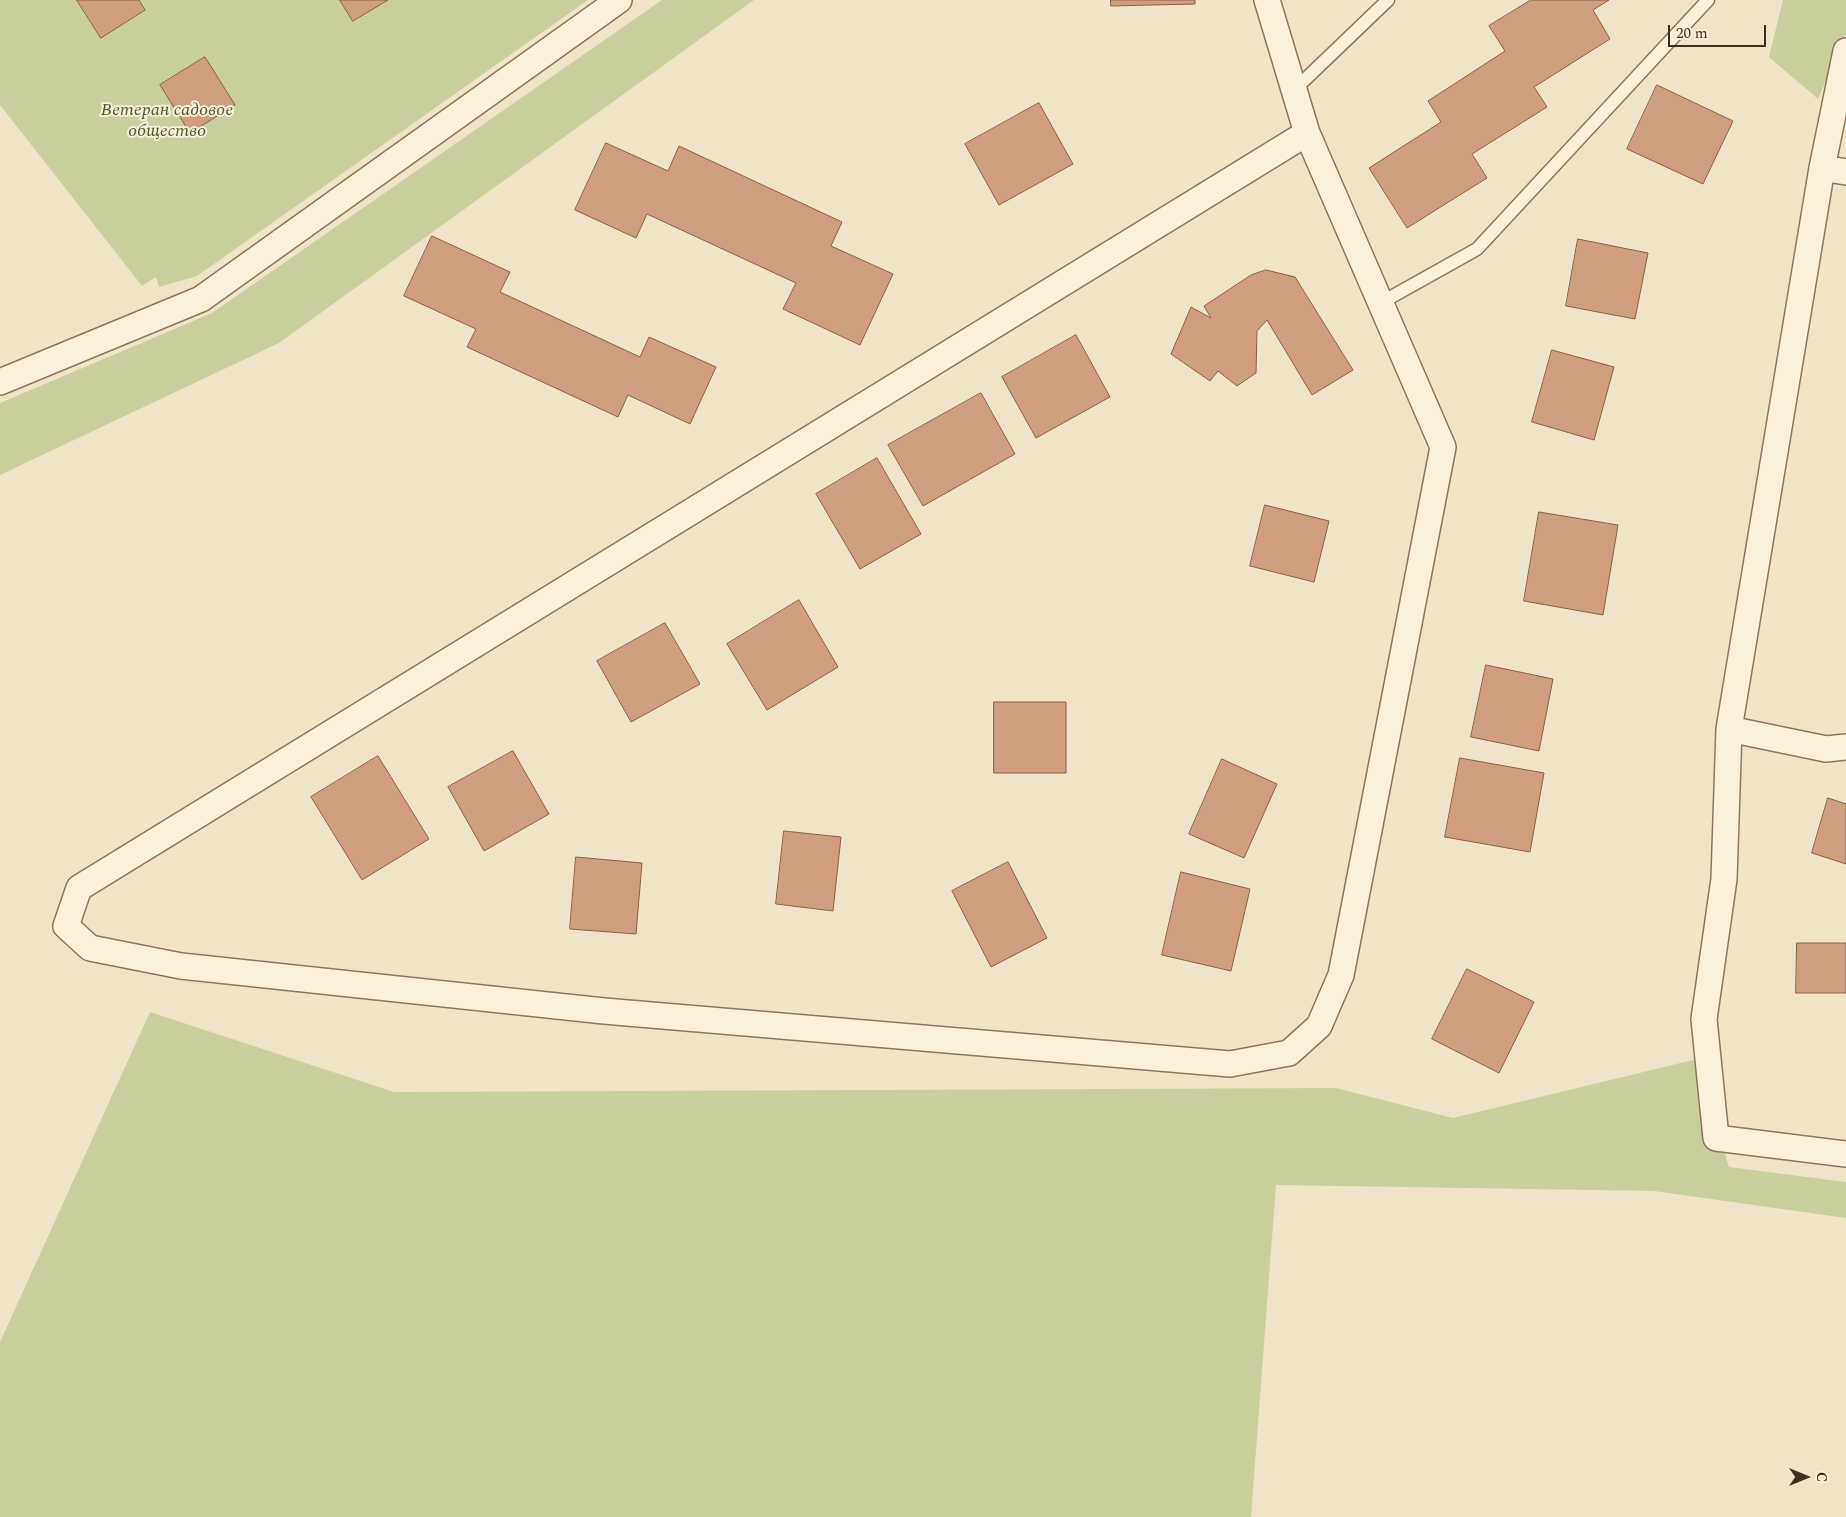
<!DOCTYPE html>
<html>
<head>
<meta charset="utf-8">
<style>
	body { margin:0 }
	#map { position:relative; width:1846px; height:1517px; overflow:hidden; background:#f0e4c8; font-family:Spectral,serif }
	canvas { display:block }
	.north { position:absolute; left:1781px; top:1452px; width:50px; height:50px; -webkit-text-stroke:4px #f7eed8; paint-order:stroke; rotate:90deg; font-size:14px; font-weight:700; line-height:20px; text-align:center; color:#3d2e20 }
	.north::after { content:''; display:block; margin:auto; width:18px; height:22px; background:#3d2e20; clip-path:polygon(50% 0,100% 100%,50% 72%,0 100%) }
	.scale { position:absolute; left:1668px; top:25px; width:98px; height:22px; box-sizing:border-box; border:2px solid #3d2e20; border-top:0; padding-left:6px; font-size:15px; line-height:18px; white-space:nowrap; color:#3d2e20; -webkit-text-stroke:4px #f7eed8; paint-order:stroke }
</style>
</head>
<body>
<div id="map">
<canvas width="1846" height="1517"></canvas>
<div class="north">С</div>
<div class="scale">20 m</div>
</div>
<script>
const g = document.querySelector('canvas').getContext('2d');
g.lineJoin = 'round';
function fillPath(path, color) { g.fillStyle = color; g.fill(path, 'evenodd'); }
function trace(path, color, width, dash) { g.strokeStyle = color; g.lineWidth = width; g.lineCap = dash ? 'butt' : 'round'; g.setLineDash(dash || []); g.stroke(path); }
function label(font, color, halo, rows, align = 'center') {
  g.font = font + ' Spectral,serif'; g.lineWidth = 4; g.setLineDash([]); g.textBaseline = 'middle'; g.strokeStyle = halo; g.fillStyle = color; for (const [text, x, y, turn = 0] of rows) {
    g.save(); g.translate(x, y); g.rotate((+turn || 0) * Math.PI / 180); g.textAlign = isNaN(turn) ? turn : align; if (halo) g.strokeText(text, 0, 0); g.fillText(text, 0, 0); g.restore();
  }
}
fillPath(new Path2D(`
	M0,0H588L197,276L159,287L156,277L142,286L0,105Z
	M662,0H754L279,343L0,475V403L212,313Z
	M1783,0H1846V34L1818,99L1769,57Z
	M150,1012L394,1092L1336,1088L1453,1118L1697,1059L1729,1167L1846,1182V1218L1654,1191L1276,1185L1251,1517H0V1342Z`), '#c9cf9b');
const building = new Path2D(`
	M77,0H139L145,10L101,38Z
	M340,0H388L353,21Z
	M1111,0H1195V4L1111,6Z
	M1531,0H1609L1593,10L1610,39L1534,87L1547,107L1472,154L1487,178L1407,228L1369,168L1441,122L1428,101L1505,51L1489,26Z
	M205,57L235,105L190,133L160,85Z
	M1657,85L1733,121L1703,184L1627,149Z
	M1039,103L1073,164L999,205L965,144Z
	M606,143L668,171L679,146L842,222L831,246L893,274L860,345L783,309L796,283L647,214L636,238L575,210Z
	M432,236L510,272L500,292L640,357L649,337L716,367L690,424L628,395L618,417L467,347L476,329L404,296Z
	M1578,239L1648,253L1635,319L1566,306Z
	M1266,270L1295,277L1353,370L1312,395L1267,320L1257,331L1256,373L1237,386L1218,371L1210,381L1171,354L1191,307L1211,318L1204,306L1251,275Z
	M1076,335L1110,397L1036,438L1002,377Z
	M1552,350L1614,367L1594,440L1532,422Z
	M981,393L1015,454L923,506L888,445Z
	M877,458L921,534L860,569L816,494Z
	M1265,505L1329,521L1314,582L1250,566Z
	M1539,512L1618,525L1603,615L1524,601Z
	M799,600L838,667L767,710L727,644Z
	M665,623L700,684L631,722L597,661Z
	M1486,665L1553,679L1539,751L1471,737Z
	M994,702H1066V773H994Z
	M513,751L549,814L484,851L448,787Z
	M378,756L429,839L362,880L311,797Z
	M1460,758L1544,773L1530,852L1445,837Z
	M1222,759L1277,784L1244,858L1189,834Z
	M1828,798L1846,804V864L1812,853Z
	M784,831L841,837L833,911L776,904Z
	M576,857L642,863L636,934L570,929Z
	M1008,862L1047,938L991,967L952,891Z
	M1181,872L1250,889L1231,971L1162,955Z
	M1797,943H1846V993H1796Z
	M1467,969L1534,1002L1499,1073L1432,1039Z`);
fillPath(building, '#cf9f7d');
trace(building, '#8d5f41', 1);
const service = new Path2D(`
	M1293,91L1388,0
	M1379,297L1384,301L1477,249L1708,0`);
const minor = new Path2D(`
	M1267,0L1307,133L1443,447L1341,975L1319,1026L1289,1053L1230,1064L604,1011L181,966L90,948L66,926L79,888L1307,133
	M1846,51L1822,168L1729,729L1724,879L1704,1019L1716,1138L1846,1154
	M1822,168L1846,172
	M0,382L201,299L619,0
	M1729,729L1826,749L1846,747`);
trace(service, '#8d765c', 15);
trace(minor, '#8d765c', 28);
trace(service, '#faf1dc', 12);
trace(minor, '#faf1dc', 25);
label('italic 18px', '#4d5a26', '#f7eed8', [
	["Ветеран садовое",167,111],
	["общество",167,132]
]);
</script>
</body>
</html>
